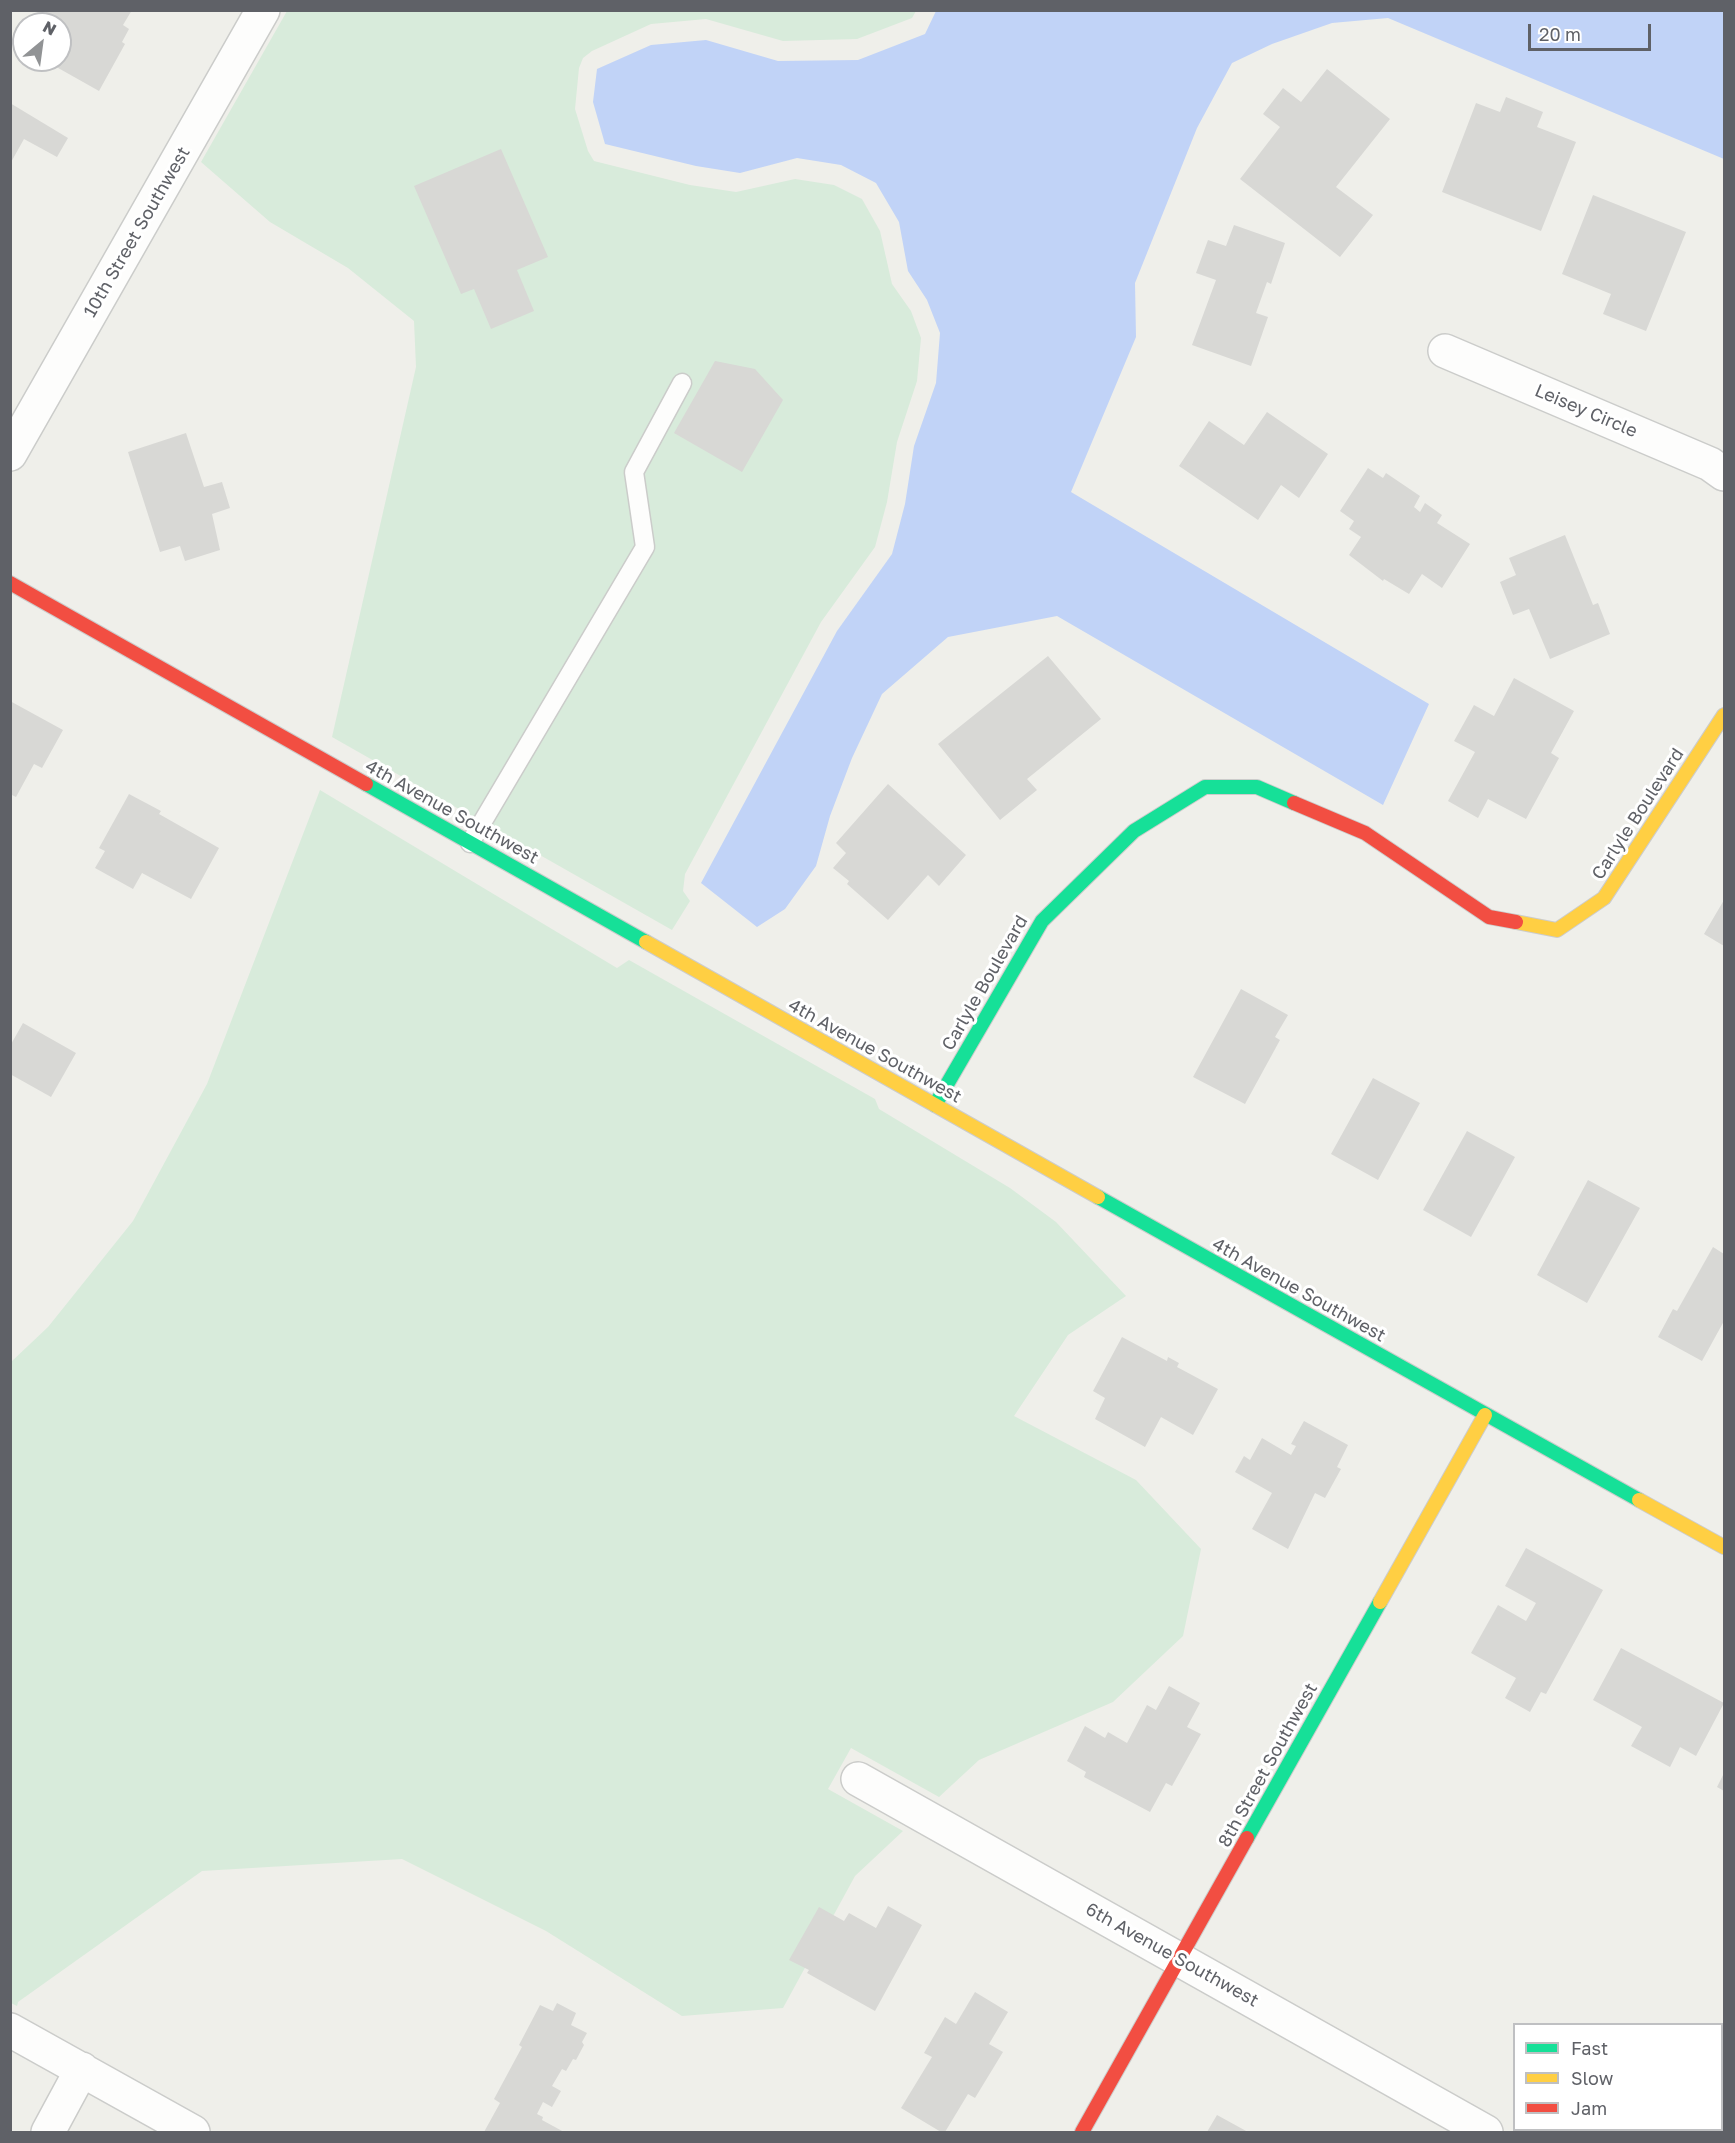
<!DOCTYPE html>
<html>
<head>
<meta charset="utf-8">
<style>
	body { margin:0 }
	#map { position:relative; width:1735px; height:2143px; overflow:hidden; background:#efefea; font-family:"Golos Text",sans-serif }
	canvas { display:block }
	.frame { position:absolute; inset:0; border:12px solid #5f6167; pointer-events:none }
	.legend { position:absolute; left:1513px; top:2023px; width:210px; height:108px; box-sizing:border-box; background:#fff; border:2px solid #bfc0c2; margin:0; padding:8px 10px; list-style:none; font-size:18px; color:#5f6167 }
	.legend li { display:flex; align-items:center; gap:12px; height:30px }
	.legend b { width:30px; border:2px solid #bfc0c2 }
	.north { position:absolute; left:12px; top:12px; width:60px; height:60px; box-sizing:border-box; background:#fff; border:2px solid #bfc0c2; border-radius:50%; rotate:29deg; font-size:16px; font-weight:700; line-height:24px; text-align:center; color:#5f6167 }
	.north::after { content:''; display:block; margin:auto; width:21px; height:27px; background:#919395; clip-path:polygon(50% 0,100% 100%,50% 72%,0 100%) }
	.scale { position:absolute; left:1528px; top:24px; width:123px; height:27px; box-sizing:border-box; border:3px solid #5f6167; border-top:0; padding-left:8px; font-size:18px; line-height:21px; white-space:nowrap; color:#5f6167; -webkit-text-stroke:4px #fff; paint-order:stroke }
</style>
</head>
<body>
<div id="map">
<canvas width="1735" height="2143"></canvas>
<div class="frame"></div>
<ul class="legend">
<li><b style="height:8px;background:#16e098"></b>Fast</li>
<li><b style="height:8px;background:#ffcf43"></b>Slow</li>
<li><b style="height:8px;background:#f24e42"></b>Jam</li>
</ul>
<div class="north">N</div>
<div class="scale">20 m</div>
</div>
<script>
const g = document.querySelector('canvas').getContext('2d');
g.lineJoin = 'round';
function fillPath(path, color) { g.fillStyle = color; g.fill(path, 'evenodd'); }
function trace(path, color, width, dash) { g.strokeStyle = color; g.lineWidth = width; g.lineCap = dash ? 'butt' : 'round'; g.setLineDash(dash || []); g.stroke(path); }
function label(font, color, halo, rows, align = 'center') {
  g.font = font + ' "Golos Text",sans-serif'; g.lineWidth = 6; g.setLineDash([]); g.textBaseline = 'middle'; g.strokeStyle = halo; g.fillStyle = color; for (const [text, x, y, turn = 0] of rows) {
    g.save(); g.translate(x, y); g.rotate((+turn || 0) * Math.PI / 180); g.textAlign = isNaN(turn) ? turn : align; if (halo) g.strokeText(text, 0, 0); g.fillText(text, 0, 0); g.restore();
  }
}
fillPath(new Path2D(`
	M287,11H916L912,18L857,39L783,41L706,19L651,24L592,51L583,58L579,68L575,109L588,151L594,161L690,185L736,192L795,179L834,185L862,199L880,231L892,284L911,311L921,338L917,381L897,442L887,502L875,547L821,622L685,874L683,891L690,901L672,930L332,737L416,367L414,321L348,268L270,222L201,162Z
	M320,790L617,968L629,960L875,1099L879,1109L1010,1188L1056,1222L1126,1296L1068,1335L1014,1416L1136,1480L1201,1549L1183,1636L1113,1702L979,1760L939,1797L851,1748L828,1789L903,1831L855,1876L783,2008L682,2016L546,1931L402,1859L202,1871L18,2002L17,2006L11,2003V1362L48,1327L133,1221L207,1084Z`), '#d8ebdb');
fillPath(new Path2D(`
	M936,11H1724V159L1388,18L1332,23L1272,44L1232,63L1197,128L1135,283L1136,337L1071,492L1429,704L1383,805L1057,616L948,637L882,694L852,758L830,816L816,866L785,909L757,927L701,883L837,631L892,554L905,504L914,446L936,383L940,333L927,300L908,271L899,222L876,183L841,165L797,158L740,173L696,166L605,144L593,102L597,69L651,45L706,40L778,61L858,60L925,34Z`), '#c1d3f7');
fillPath(new Path2D(`
	M47,10H132L123,25L129,29L122,42L125,44L99,91L44,60H60V24H40Z
	M1327,69L1390,119L1336,187L1373,215L1340,257L1240,179L1280,127L1263,114L1283,88L1301,102Z
	M1506,97L1543,112L1537,127L1576,142L1541,231L1442,192L1476,103L1500,112Z
	M10,103L68,138L57,157L24,139L10,164Z
	M501,149L548,257L517,270L534,311L491,329L474,289L461,294L414,186Z
	M1593,195L1686,232L1646,331L1603,314L1611,294L1562,274Z
	M1234,225L1285,243L1271,284L1267,282L1256,313L1268,317L1251,366L1192,345L1216,280L1196,273L1208,240L1226,246Z
	M715,361L755,369L783,400L742,472L674,433Z
	M1267,412L1328,454L1299,498L1281,485L1258,520L1179,466L1209,421L1244,445Z
	M186,433L204,487L222,482L230,508L212,514L220,550L185,561L180,546L160,552L128,452Z
	M1368,468L1383,478L1386,473L1420,496L1414,507L1420,512L1425,503L1442,515L1437,523L1470,544L1442,588L1422,574L1409,594L1384,579L1383,581L1349,555L1361,537L1349,529L1354,521L1340,511Z
	M1565,535L1593,605L1598,603L1610,634L1550,659L1529,609L1513,615L1500,582L1516,575L1509,558Z
	M1048,656L1101,719L1027,779L1037,790L1000,820L938,744Z
	M1514,678L1574,711L1551,753L1559,758L1526,819L1488,799L1478,818L1448,801L1475,752L1454,741L1474,705L1494,716Z
	M10,701L63,730L42,768L34,764L16,797L10,794Z
	M888,784L966,855L939,886L928,875L888,920L847,884L849,881L833,868L846,853L836,843Z
	M129,794L161,811L159,814L219,848L191,899L142,873L133,889L95,868L105,851L99,848Z
	M1724,900V946L1704,934Z
	M1241,989L1288,1015L1275,1037L1280,1040L1245,1104L1193,1077Z
	M23,1023L76,1053L51,1097L10,1074V1046Z
	M1373,1078L1420,1103L1378,1180L1331,1154Z
	M1467,1131L1515,1157L1471,1237L1423,1210Z
	M1588,1180L1640,1208L1587,1303L1537,1275Z
	M1713,1247L1724,1254V1321L1702,1361L1658,1337L1673,1309L1677,1311Z
	M1122,1337L1167,1361L1168,1357L1179,1363L1177,1367L1218,1389L1193,1435L1161,1417L1145,1447L1095,1419L1105,1398L1093,1391Z
	M1304,1421L1348,1445L1337,1467L1341,1469L1325,1498L1315,1493L1288,1549L1252,1529L1272,1493L1235,1472L1244,1456L1250,1460L1262,1438L1291,1455L1296,1446L1291,1444Z
	M1526,1548L1603,1590L1546,1694L1541,1692L1530,1712L1505,1698L1516,1678L1471,1653L1498,1605L1526,1621L1536,1603L1505,1586Z
	M1621,1648L1724,1703L1696,1756L1680,1747L1670,1767L1631,1746L1642,1727L1593,1700Z
	M1169,1686L1200,1703L1187,1727L1201,1734L1172,1786L1166,1783L1150,1812L1084,1777L1086,1772L1067,1761L1085,1726L1105,1738L1108,1732L1127,1743L1147,1705L1156,1710Z
	M1724,1773V1791L1717,1787Z
	M888,1906L922,1925L875,2011L807,1973L809,1970L789,1960L819,1907L844,1921L849,1913L876,1928Z
	M975,1992L1008,2012L989,2044L1003,2052L975,2098L968,2094L945,2132H941L901,2108L932,2057L924,2053L945,2017L956,2024Z
	M557,2003L576,2013L571,2025L587,2033L582,2042L584,2045L576,2060L573,2059L566,2071L562,2069L552,2086L561,2091L552,2107L543,2102L537,2114L543,2117L542,2120L564,2132H484L500,2103L494,2099L522,2047L519,2045L540,2005L553,2011Z
	M1217,2115L1248,2132H1207Z`), '#d8d8d5');
const lane = new Path2D(`
	M470,843L645,547L634,472L682,383`);
const street = new Path2D(`
	M1445,351L1710,464L1724,474
	M10,454L263,10
	M858,1779L1486,2132
	M10,2030L193,2132
	M48,2132L82,2069`);
const fast = new Path2D(`
	M366,784L646,942
	M935,1105L1042,921L1134,831L1205,787H1257L1294,803
	M1098,1197L1639,1500
	M1247,1838L1380,1602`);
const slow = new Path2D(`
	M1516,922L1557,930L1604,898L1724,715
	M646,942L1098,1197
	M1639,1500L1724,1547
	M1380,1602L1485,1415`);
const jam = new Path2D(`
	M10,583L366,784
	M1294,803L1365,833L1489,917L1516,922
	M1082,2132L1247,1838`);
trace(lane, '#cbccca', 21);
trace(street, '#cbccca', 36);
trace(fast, '#cccccb', 16);
trace(slow, '#cccccb', 16);
trace(jam, '#cccccb', 16);
trace(lane, '#fdfdfc', 18);
trace(street, '#fdfdfc', 33);
trace(fast, '#16e098', 14);
trace(slow, '#ffcf43', 14);
trace(jam, '#f24e42', 14);
label('18px', '#5f6167', '#fff', [
	["10th Street Southwest",137,232,-60],
	["Leisey Circle",1586,411,23],
	["4th Avenue Southwest",452,812,29],
	["Carlyle Boulevard",1638,814,-57],
	["Carlyle Boulevard",985,983,-60],
	["4th Avenue Southwest",875,1051,29],
	["4th Avenue Southwest",1299,1290,29],
	["8th Street Southwest",1268,1765,-61],
	["6th Avenue Southwest",1172,1955,29]
]);
</script>
</body>
</html>
